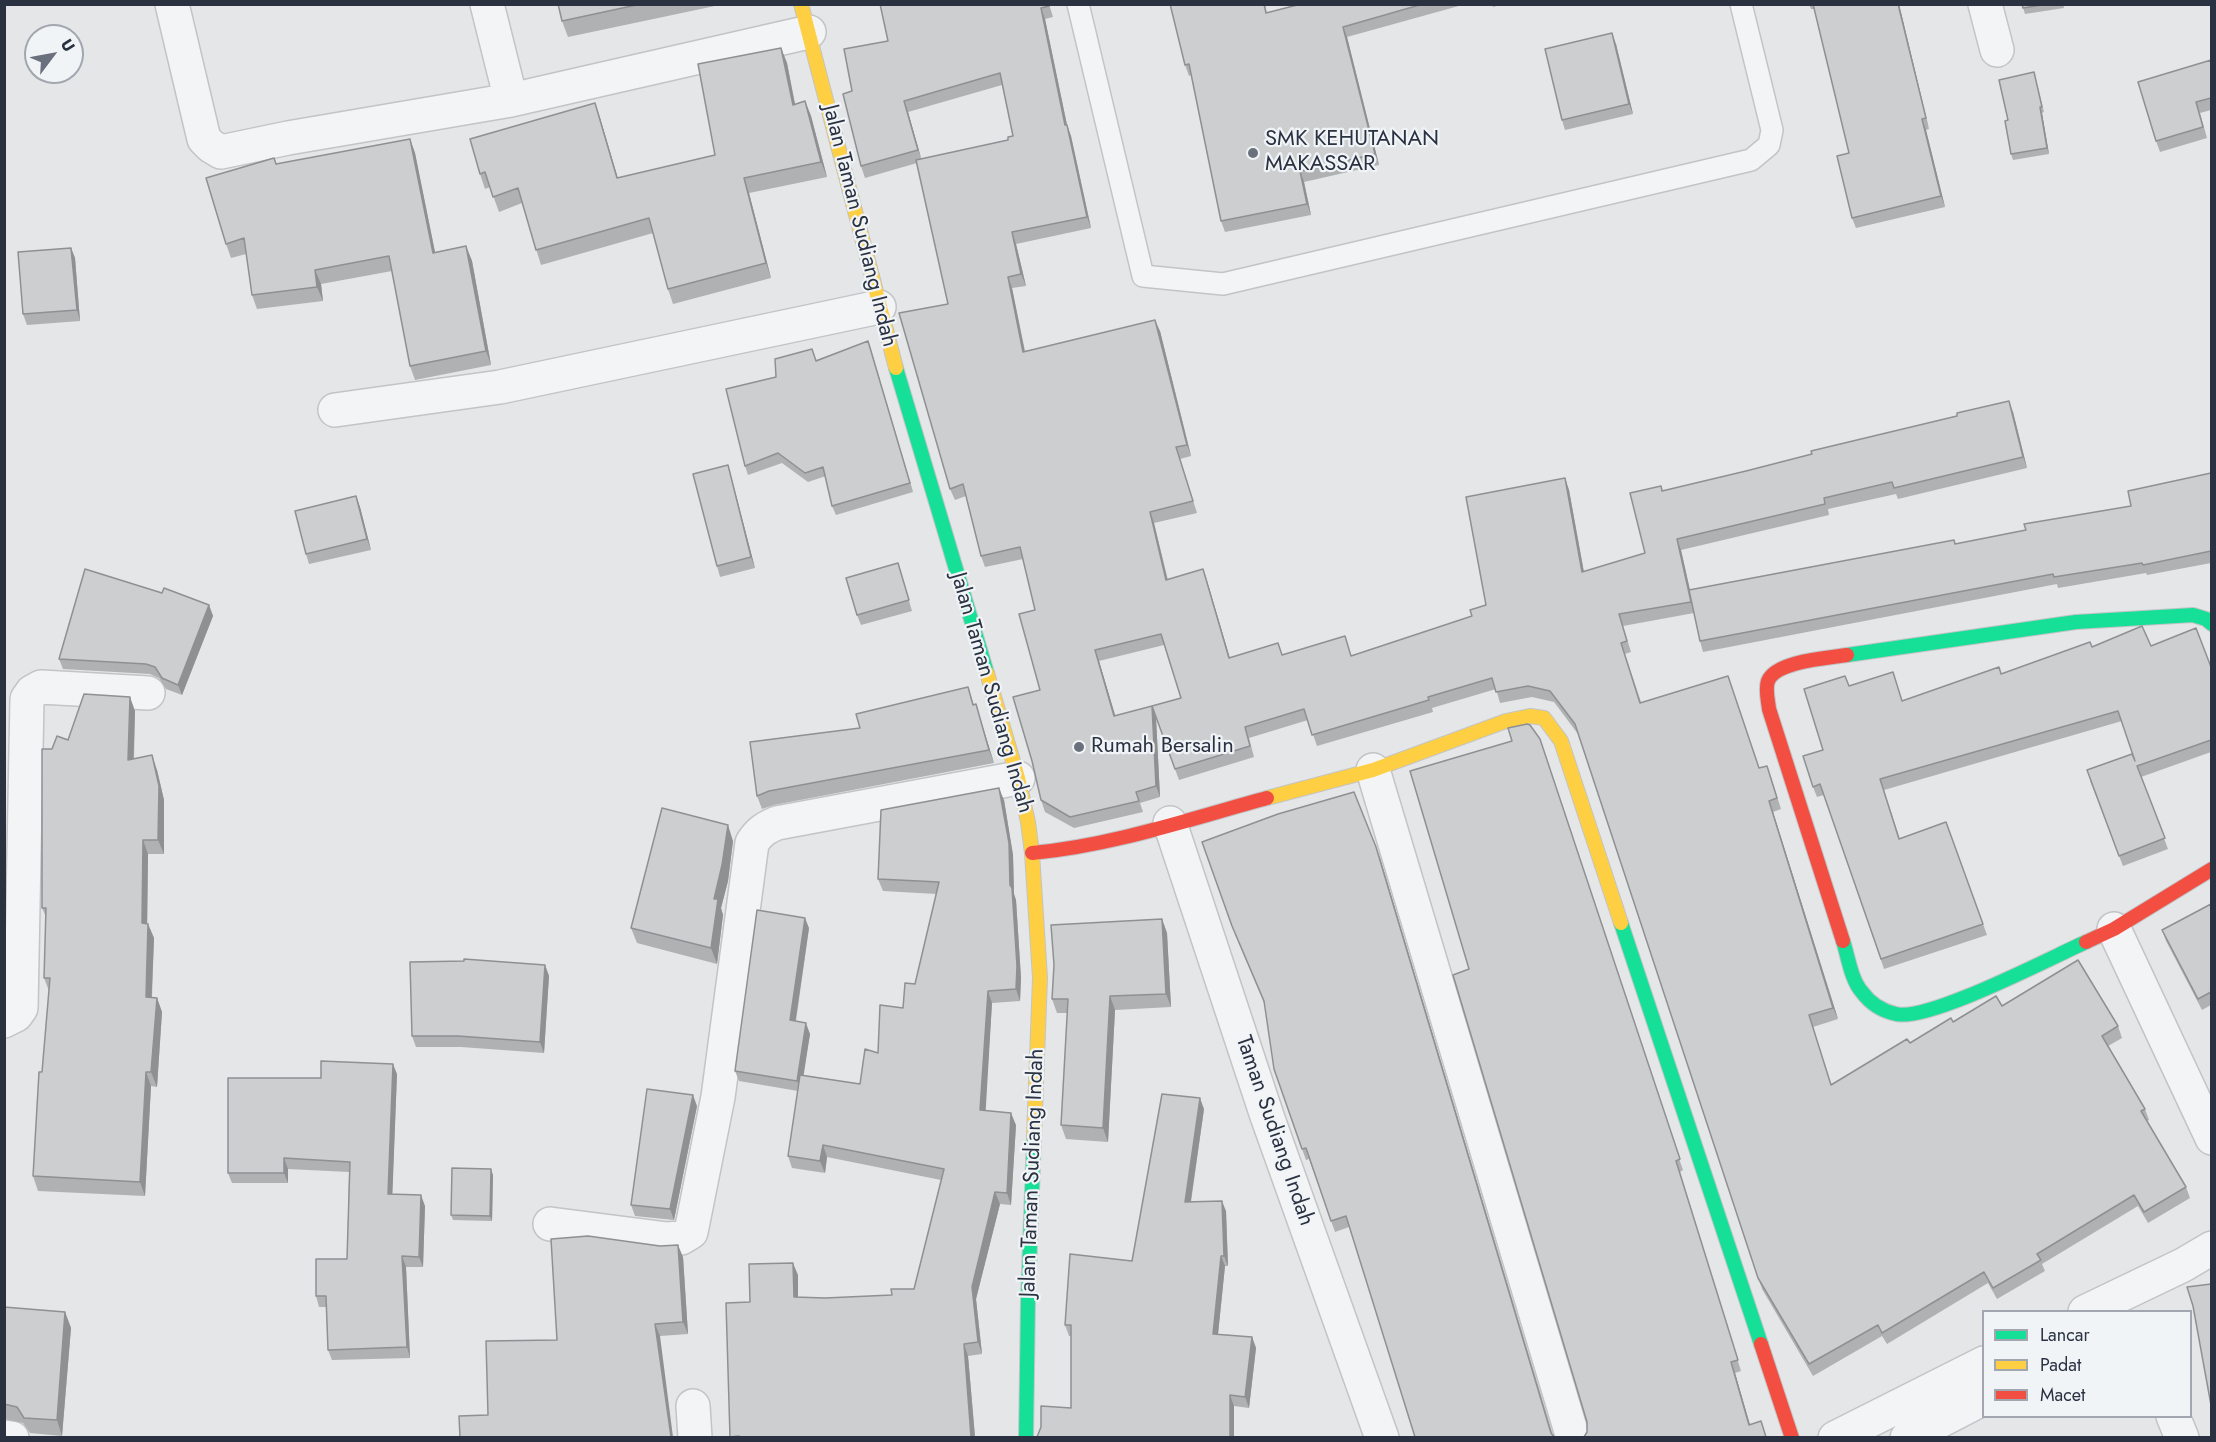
<!DOCTYPE html>
<html>
<head>
<meta charset="utf-8">
<style>
	body { margin:0 }
	#map { position:relative; width:2216px; height:1442px; overflow:hidden; background:#e4e6e8; font-family:Jost,sans-serif }
	canvas { display:block }
	.frame { position:absolute; inset:0; border:6px solid #2a3242; pointer-events:none }
	.legend { position:absolute; left:1982px; top:1310px; width:210px; height:108px; box-sizing:border-box; background:#f1f4f7; border:2px solid #a1a6af; margin:0; padding:8px 10px; list-style:none; font-size:18px; color:#2a3242 }
	.legend li { display:flex; align-items:center; gap:12px; height:30px }
	.legend b { width:30px; border:2px solid #a1a6af }
	.north { position:absolute; left:24px; top:24px; width:60px; height:60px; box-sizing:border-box; background:#f1f4f7; border:2px solid #a1a6af; border-radius:50%; rotate:58deg; font-size:16px; font-weight:700; line-height:24px; text-align:center; color:#2a3242 }
	.north::after { content:''; display:block; margin:auto; width:21px; height:27px; background:#6b717c; clip-path:polygon(50% 0,100% 100%,50% 72%,0 100%) }
</style>
</head>
<body>
<div id="map">
<canvas width="2216" height="1442"></canvas>
<div class="frame"></div>
<ul class="legend">
<li><b style="height:8px;background:#16e098"></b>Lancar</li>
<li><b style="height:8px;background:#ffcf43"></b>Padat</li>
<li><b style="height:8px;background:#f24e42"></b>Macet</li>
</ul>
<div class="north">U</div>
</div>
<script>
const g = document.querySelector('canvas').getContext('2d');
g.lineJoin = 'round';
function trace(path, color, width, dash) { g.strokeStyle = color; g.lineWidth = width; g.lineCap = dash ? 'butt' : 'round'; g.setLineDash(dash || []); g.stroke(path); }
function fillPath(path, color) { g.fillStyle = color; g.fill(path, 'evenodd'); }
function label(font, color, halo, rows, align = 'center') {
  g.font = font + ' Jost,sans-serif'; g.lineWidth = 4.5; g.setLineDash([]); g.textBaseline = 'middle'; g.strokeStyle = halo; g.fillStyle = color; for (const [text, x, y, turn = 0] of rows) {
    g.save(); g.translate(x, y); g.rotate((+turn || 0) * Math.PI / 180); g.textAlign = isNaN(turn) ? turn : align; if (halo) g.strokeText(text, 0, 0); g.fillText(text, 0, 0); g.restore();
  }
}
const lane = new Path2D(`
	M1078,4L1143,276L1223,284L1751,160L1769,145L1772,130L1741,4`);
const street = new Path2D(`
	M172,4L204,139L211,146L221,152L288,138L511,100L809,32
	M487,4L511,100
	M1985,4L1997,50
	M335,410L500,387L879,307
	M1373,770L1573,1438
	M1170,823L1267,1116L1382,1438
	M2114,929L2212,1138
	M4,1021L16,1015L21,1008L27,699L32,692L41,687L148,693
	M550,1224L667,1239L681,1238L691,1232L718,1097L752,843C759,832 765,828 777,823L1018,778
	M2085,1312L2183,1265L2212,1248
	M693,1406L695,1438
	M2173,1416L2182,1438
	M4,1437L12,1438
	M1835,1438L1984,1363
	M1907,1438L1984,1398`);
const fast = new Path2D(`
	M896,368L987,673
	M1847,655L2076,622L2193,615L2206,619L2212,624
	M1621,923L1761,1344
	M1843,941C1848,956 1851,980 1862,992C1870,1003 1882,1011 1896,1014C1928,1022 2050,958 2086,942
	M1026,1438L1028,1299L1034,1137`);
const slow = new Path2D(`
	M801,4L896,368
	M987,673L1018,778L1028,822L1032,853L1040,978L1034,1137
	M1267,798L1373,770L1506,721L1530,716L1544,718L1561,741L1621,923`);
const jam = new Path2D(`
	M1032,853C1111,846 1190,819 1267,798
	M1843,941L1769,709C1768,700 1765,689 1768,681C1776,661 1828,658 1847,655
	M2086,942L2114,929L2212,869
	M1761,1344L1792,1438`);
trace(lane, '#c2c4c6', 24);
trace(street, '#c2c4c6', 36);
trace(fast, '#c2c4c6', 16);
trace(slow, '#c2c4c6', 16);
trace(jam, '#c2c4c6', 16);
trace(lane, '#f3f4f5', 21);
trace(street, '#f3f4f5', 33);
trace(fast, '#16e098', 14);
trace(slow, '#ffcf43', 14);
trace(jam, '#f24e42', 14);
fillPath(new Path2D(`
	M558,4H715V6L568,37L562,21Z
	M1049,4L1053,17L1045,19L1067,125L1071,136L1091,228L1016,244L1026,286L1012,288L1025,351L1160,331L1191,456L1180,459L1197,513L1154,523L1168,580L1207,581L1230,658L1282,655L1352,656L1472,616L1486,605L1565,478L1569,490L1584,572L1645,553L1661,486L1663,491L2013,412L2027,468L1898,499L1896,494L1828,509L1829,515L1681,550L1690,590L1956,544L2026,530L2131,506L2211,473V563L2147,575L2146,573L2058,588L2057,584L1703,652L1700,641L1694,613L1623,626L1631,652L1625,654L1641,702L1759,768L1771,777L1781,809L1773,812L1838,1019L1813,1027L1831,1084L1910,1043L1953,1022L2002,1006L2118,1026L2122,1038L2108,1046L2145,1109L2149,1120L2147,1121L2186,1187L2190,1198L2148,1223L2138,1206L2042,1264L2045,1271L1997,1299L1988,1283L1887,1344L1882,1336L1813,1376L1762,1289L1578,734L1554,702L1532,697L1500,703L1496,689L1432,708L1433,712L1317,746L1308,720L1249,738L1254,757L1179,780L1152,706L1181,698L1164,645L1099,661L1115,716L1152,706L1156,717L1160,797L1140,803L1143,812L1074,828L1045,812L1041,800L1040,690L1035,610L1023,559L985,567L981,556L966,496L955,500L950,489L948,304L917,163L865,178L861,166L852,91L888,41ZM1002,85L1013,136L1008,140L921,159L908,112Z
	M1265,4L1267,13L1301,4H1466L1347,37L1379,165L1304,182L1311,215L1225,232L1221,221L1191,75L1189,76L1185,65Z
	M1492,4H1504L1493,7Z
	M1809,4H1899L1929,129L1926,130L1945,207L1856,228L1852,218L1849,153L1814,9H1811Z
	M2022,4H2063L2064,8L2025,14Z
	M1616,44L1633,114L1565,130L1562,120Z
	M781,48L787,63L795,104L805,101L811,116L827,177L749,193L771,278L673,304L668,289L653,233L541,265L522,203L499,212L490,187L485,189L480,174L595,103L600,118L618,178L715,155Z
	M2211,60V110L2200,113L2207,138L2160,152L2156,141Z
	M2034,72L2044,112L2042,113L2049,154L2013,160L2011,154L2008,120Z
	M410,139L415,153L435,252L466,246L472,261L491,365L415,380L410,366L392,271L321,284L323,301L257,309L252,295L246,254L231,258L226,244L276,164Z
	M71,248L75,258L80,321L27,325L23,314Z
	M868,341L913,492L836,515L832,506L826,476L808,482L782,463L748,475L745,466L776,377L816,360Z
	M731,476L755,568L720,577L717,566Z
	M356,496L360,507L371,550L309,564L306,554Z
	M898,563L912,611L861,625L857,615Z
	M162,593L209,605L213,616L182,695L166,689L159,678L150,674L63,669L59,659Z
	M2151,646L2211,667V752L2141,777L2168,849L2123,866L2090,781L2132,754L2122,721L1884,790L1900,839L1946,822L1987,935L1884,969L1824,795L1817,797L1813,787L1823,750L1849,686L1903,700L2001,674L2092,647Z
	M968,687L974,705L976,704L980,718L994,763L774,805L762,809L757,796L860,728Z
	M135,711L134,759L157,770L164,800V854H148L147,924H148L154,938L152,997L157,998L162,1012L157,1087L151,1086L145,1196L38,1191L33,1176L49,991L44,978L46,917L42,908L52,749Z
	M1527,724L1683,1170L1680,1172L1741,1371L1735,1373L1750,1425L1766,1437L1587,1432V1422L1469,969L1512,741Z
	M1004,800L1013,855L1014,894L1016,900L1021,978L1020,1001L992,1003L985,1110L1016,1125L1011,1205L1000,1204L976,1299L982,1354L968,1356L975,1437H731L726,1303L750,1302L798,1275V1297L825,1298L892,1295L914,1289L941,1180L827,1157L825,1173L792,1168L788,1156L798,1091L739,1081L735,1071L809,928L796,1021L810,1034L803,1075L860,1084L878,1053L915,984L937,894L883,891L878,879Z
	M733,841L728,881L721,908L723,915L717,964L637,943L631,928Z
	M1202,842L1380,858L1553,1435L1349,1227L1335,1232L1309,1159L1306,1160L1302,1149L1264,1003L1236,937Z
	M2211,904V1005L2202,1010L2166,941L2162,930Z
	M1162,919L1167,933L1171,1007L1115,1010L1108,1142L1066,1139L1061,1125L1068,1013H1057L1052,999Z
	M545,965L549,976L544,1053L461,1047H416L412,1036Z
	M397,1074L392,1194L425,1206L423,1267H406L410,1358L332,1360L328,1350L326,1307H319L316,1296L347,1259L349,1172L288,1169V1183H232L228,1173L321,1078Z
	M697,1106L674,1220L635,1216L631,1205Z
	M1204,1109L1191,1202L1226,1211L1228,1266H1225L1218,1334L1252,1337L1256,1348L1249,1408L1234,1406V1437H1037L1071,1408V1336H1069L1065,1325L1132,1261Z
	M493,1175L492,1221L453,1220L451,1215Z
	M683,1257L688,1334L660,1336L488,1415L557,1340Z
	M4,1307L65,1312L71,1328L62,1436L30,1433L23,1423L4,1419Z`), '#afb1b3');
fillPath(new Path2D(`
	M1898,4H1899L1929,129L1926,118Z
	M1041,8L1045,19L1067,125L1071,136L1091,228L1087,217L1065,125Z
	M1343,27L1347,37L1379,165L1375,154Z
	M1612,33L1616,44L1633,114L1629,104Z
	M781,48L787,63L798,120L793,105Z
	M805,101L811,116L827,177L821,162Z
	M904,101L908,112L922,161L918,150Z
	M595,103L600,118L622,193L617,178Z
	M2040,107L2042,113L2049,154L2047,148Z
	M1922,119L1926,130L1945,207L1941,196Z
	M410,139L415,153L438,267L433,253Z
	M1300,171L1304,182L1311,215L1307,204Z
	M744,178L749,193L771,278L766,263Z
	M1012,232L1016,244L1026,286L1021,274Z
	M466,246L472,261L491,365L486,351Z
	M71,248L75,258L80,321L77,310Z
	M315,270L321,284L323,301L317,287Z
	M1008,277L1012,288L1027,363L1023,352Z
	M1155,320L1160,331L1191,456L1187,445Z
	M868,341L871,350L913,492L910,483Z
	M2009,401L2013,412L2027,468L2023,457Z
	M728,465L731,476L755,568L751,557Z
	M1565,478L1569,490L1586,584L1582,572Z
	M356,496L360,507L371,550L367,539Z
	M1150,512L1154,523L1170,591L1166,580Z
	M1677,539L1681,550L1695,613L1691,602Z
	M1203,569L1207,581L1233,669L1229,658Z
	M209,605L213,616L182,695L178,685Z
	M1095,650L1099,661L1119,728L1114,716Z
	M130,697L135,711L133,774L128,760Z
	M976,704L980,718L994,763L989,750Z
	M1152,706L1156,717L1160,797L1156,786Z
	M152,755L157,770L164,800V854L158,840Z
	M999,788L1004,800L1013,855L1014,894L1016,900L1021,978L1020,1001L1016,989L1010,885Z
	M1769,801L1773,812L1838,1019L1833,1008Z
	M728,825L733,841L728,881L721,908L723,915L717,964L711,948L714,899Z
	M143,840L148,854L147,938L142,923Z
	M1376,847L1380,858L1553,1437Z
	M805,918L809,928L794,1031L790,1020Z
	M1162,919L1167,933L1171,1007L1166,994Z
	M148,924L154,938L151,1011L146,997Z
	M545,965L549,976L544,1053L540,1042Z
	M988,991L992,1003L985,1122L980,1110Z
	M1110,996L1115,1010L1108,1142L1103,1128Z
	M157,998L162,1012L157,1087L151,1072Z
	M806,1023L810,1034L801,1092L797,1081Z
	M393,1064L397,1074L392,1205L388,1194Z
	M146,1072L151,1086L145,1196L140,1182Z
	M693,1095L697,1106L674,1220L670,1209Z
	M1200,1098L1204,1109L1189,1213L1185,1202Z
	M1011,1113L1016,1125L1011,1205L1007,1193Z
	M823,1145L827,1157L825,1173L820,1161Z
	M284,1158L288,1169V1183L284,1173Z
	M491,1169L493,1175L492,1221L490,1216Z
	M995,1192L1000,1204L976,1299L982,1354L978,1342L972,1287Z
	M421,1195L425,1206L423,1267L419,1257Z
	M1222,1201L1226,1211L1228,1266L1224,1256Z
	M678,1245L683,1257L688,1334L683,1322Z
	M402,1256L406,1267L410,1358L407,1347Z
	M1221,1256L1225,1266L1217,1344L1213,1334Z
	M793,1263L798,1275V1309L794,1297Z
	M65,1312L71,1328L62,1436L57,1420Z
	M655,1324L660,1336L673,1437H671Z
	M1252,1337L1256,1348L1249,1408L1245,1397Z
	M964,1344L968,1356L975,1437H971Z
	M1731,1362L1735,1373L1753,1435L1749,1425Z
	M1230,1395L1234,1406V1437H1230Z`), '#8f9092');
const building = new Path2D(`
	M558,4H641L562,21Z
	M880,4H1048L1049,6L1041,8L1065,125H1067L1087,217L1012,232L1021,274L1008,277L1023,352L1155,320L1187,445L1176,447L1193,501L1150,512L1166,580L1203,569L1229,658L1278,643L1282,655L1345,636L1351,656L1472,616L1470,610L1486,605L1466,497L1565,478L1582,572L1645,553L1630,493L1661,486L1662,491L1746,471L1812,454L1811,451L1957,416V413L2009,401L2023,457L1894,488L1892,482L1824,498L1825,504L1677,539L1691,602L1619,614L1627,641L1621,643L1640,703L1728,676L1759,768L1767,766L1777,798L1769,801L1833,1008L1809,1015L1831,1085L1907,1039L1910,1043L1951,1018L1953,1022L1996,996L2002,1006L2078,960L2118,1026L2102,1036L2145,1109L2141,1111L2186,1187L2144,1212L2134,1195L2037,1254L2041,1260L1993,1288L1984,1272L1882,1333L1878,1325L1809,1364L1758,1278L1575,724L1550,691L1528,686L1496,692L1492,678L1428,697L1429,700L1312,735L1304,709L1245,727L1250,746L1175,769L1152,706L1181,698L1161,634L1095,650L1114,716L1152,706L1156,786L1136,792L1139,801L1070,817L1041,800L1032,761L1013,697L1040,690L1019,614L1035,610L1020,547L981,556L963,484L950,489L899,313L948,304L916,160L1008,140V137L1013,136L1000,73L904,101L918,150L861,166L843,94L852,91L844,49L888,41Z
	M1170,4H1264L1266,13L1301,4H1423L1343,27L1375,154L1300,171L1307,204L1221,221L1189,64L1185,65Z
	M1813,4H1898L1926,118L1922,119L1941,196L1852,218L1837,156L1849,153Z
	M2022,4H2048L2023,8Z
	M1612,33L1629,104L1562,120L1545,49Z
	M781,48L793,105L805,101L821,162L744,178L766,263L668,289L649,218L536,250L518,188L493,197L485,172L480,174L470,139L595,103L617,178L715,155L698,64Z
	M2211,60V98L2196,102L2203,127L2156,141L2138,82Z
	M2034,72L2042,107H2040L2047,148L2011,154L2005,121L2008,120L1999,80Z
	M410,139L433,253L466,246L486,351L410,366L389,256L315,270L317,287L252,295L244,238L226,244L206,178L274,158L276,164Z
	M71,248L77,310L23,314L18,252Z
	M868,341L910,483L832,506L823,467L805,473L778,453L745,466L726,389L776,377L775,359L812,349L816,361Z
	M728,465L751,557L717,566L693,474Z
	M2211,473V551L2143,565L2142,563L2054,577L2053,574L1700,641L1689,590L1954,540L1955,544L2026,530L2024,524L2131,506L2128,491Z
	M356,496L367,539L306,554L295,511Z
	M898,563L909,600L857,615L846,578Z
	M85,569L162,593L164,588L209,605L178,685L162,678L155,667L146,664L59,659Z
	M2142,626L2151,646L2196,628L2211,667V740L2137,766L2165,838L2119,856L2087,770L2132,754L2135,761L2118,711L1880,779L1899,839L1946,822L1983,924L1881,959L1820,784L1813,787L1803,756L1823,750L1804,689L1845,676L1849,686L1893,672L1902,701L1999,667L2001,674L2090,642L2092,647Z
	M968,687L973,705L976,704L989,750L769,791L757,796L750,742L860,728L856,714Z
	M84,694L130,697L128,760L152,755L159,786L158,840H143L142,923L148,924L146,997L157,998L151,1072H146L140,1182L33,1176L39,1072H42L50,978H44L46,908H42V749H52L57,736L68,740Z
	M1527,724L1530,725L1540,739L1680,1159L1676,1161L1738,1360L1731,1362L1749,1425L1761,1421L1766,1437H1584L1587,1432V1422L1453,975L1469,969L1410,771L1512,741L1508,728Z
	M999,788L1009,843L1010,885L1012,888L1017,966L1016,989L988,991L980,1110L1011,1113L1007,1193L995,1192L972,1287L978,1342L964,1344L971,1437H740L739,1436L730,1437L726,1303L750,1302L749,1264L793,1263L794,1297L825,1298L892,1295L891,1289H914L944,1169L823,1145L820,1161L788,1156L800,1075L860,1084L865,1049L878,1053L880,1005L903,1008L905,983L915,984L939,882L878,879L881,810Z
	M1354,792L1376,847L1551,1433L1554,1437H1415L1346,1216L1331,1221L1306,1148L1302,1149L1274,1069L1264,1001L1232,926L1202,842L1278,814Z
	M662,808L728,825L722,865L714,899H718L711,948L631,928Z
	M2211,904V992L2198,999L2162,930Z
	M757,910L805,918L790,1020L806,1023L797,1081L735,1071Z
	M1162,919L1166,994L1110,996L1103,1128L1061,1125L1068,999H1052L1054,965L1051,925Z
	M464,959L545,965L540,1042L458,1036H412L410,962L464,961Z
	M321,1061L393,1064L388,1194L421,1195L419,1257L402,1256L407,1347L328,1350L326,1296H316V1259H347L350,1162L284,1158V1173H228V1078H321Z
	M647,1089L693,1095L670,1209L631,1205Z
	M1162,1094L1200,1098L1185,1202L1222,1201L1224,1256H1221L1213,1334L1252,1337L1245,1397L1230,1395V1437H1037L1041,1427V1406L1071,1408V1325H1065L1070,1254L1132,1261Z
	M452,1168L491,1169L490,1216L451,1215Z
	M588,1236L660,1246L678,1245L683,1322L655,1324L671,1437H460L459,1416L488,1415L486,1341L557,1340L551,1239Z
	M2211,1284V1405L2193,1306L2187,1287Z
	M4,1307L65,1312L57,1420L24,1418L17,1407L4,1404Z`);
fillPath(building, '#ccced0');
trace(building, '#8f9092', 1.5);
for (const [x, y, r, color] of [
	[1253,153,6,"#6b717c"],
	[1079,747,6,"#6b717c"]
]) { const dot = new Path2D(); dot.arc(x, y, r, 0, 2 * Math.PI); g.fillStyle = color; g.fill(dot); trace(dot, '#f1f4f7', 2); }
label('22px', '#2a3242', '#f1f4f7', [
	["SMK KEHUTANAN",1265,140],
	["MAKASSAR",1265,165],
	["Rumah Bersalin",1091,747]
], 'left');
label('22px', '#2a3242', '#f1f4f7', [
	["Jalan Taman Sudiang Indah",859,226,76],
	["Jalan Taman Sudiang Indah",991,693,74],
	["Taman Sudiang Indah",1274,1131,71],
	["Jalan Taman Sudiang Indah",1033,1173,-88]
]);
</script>
</body>
</html>
